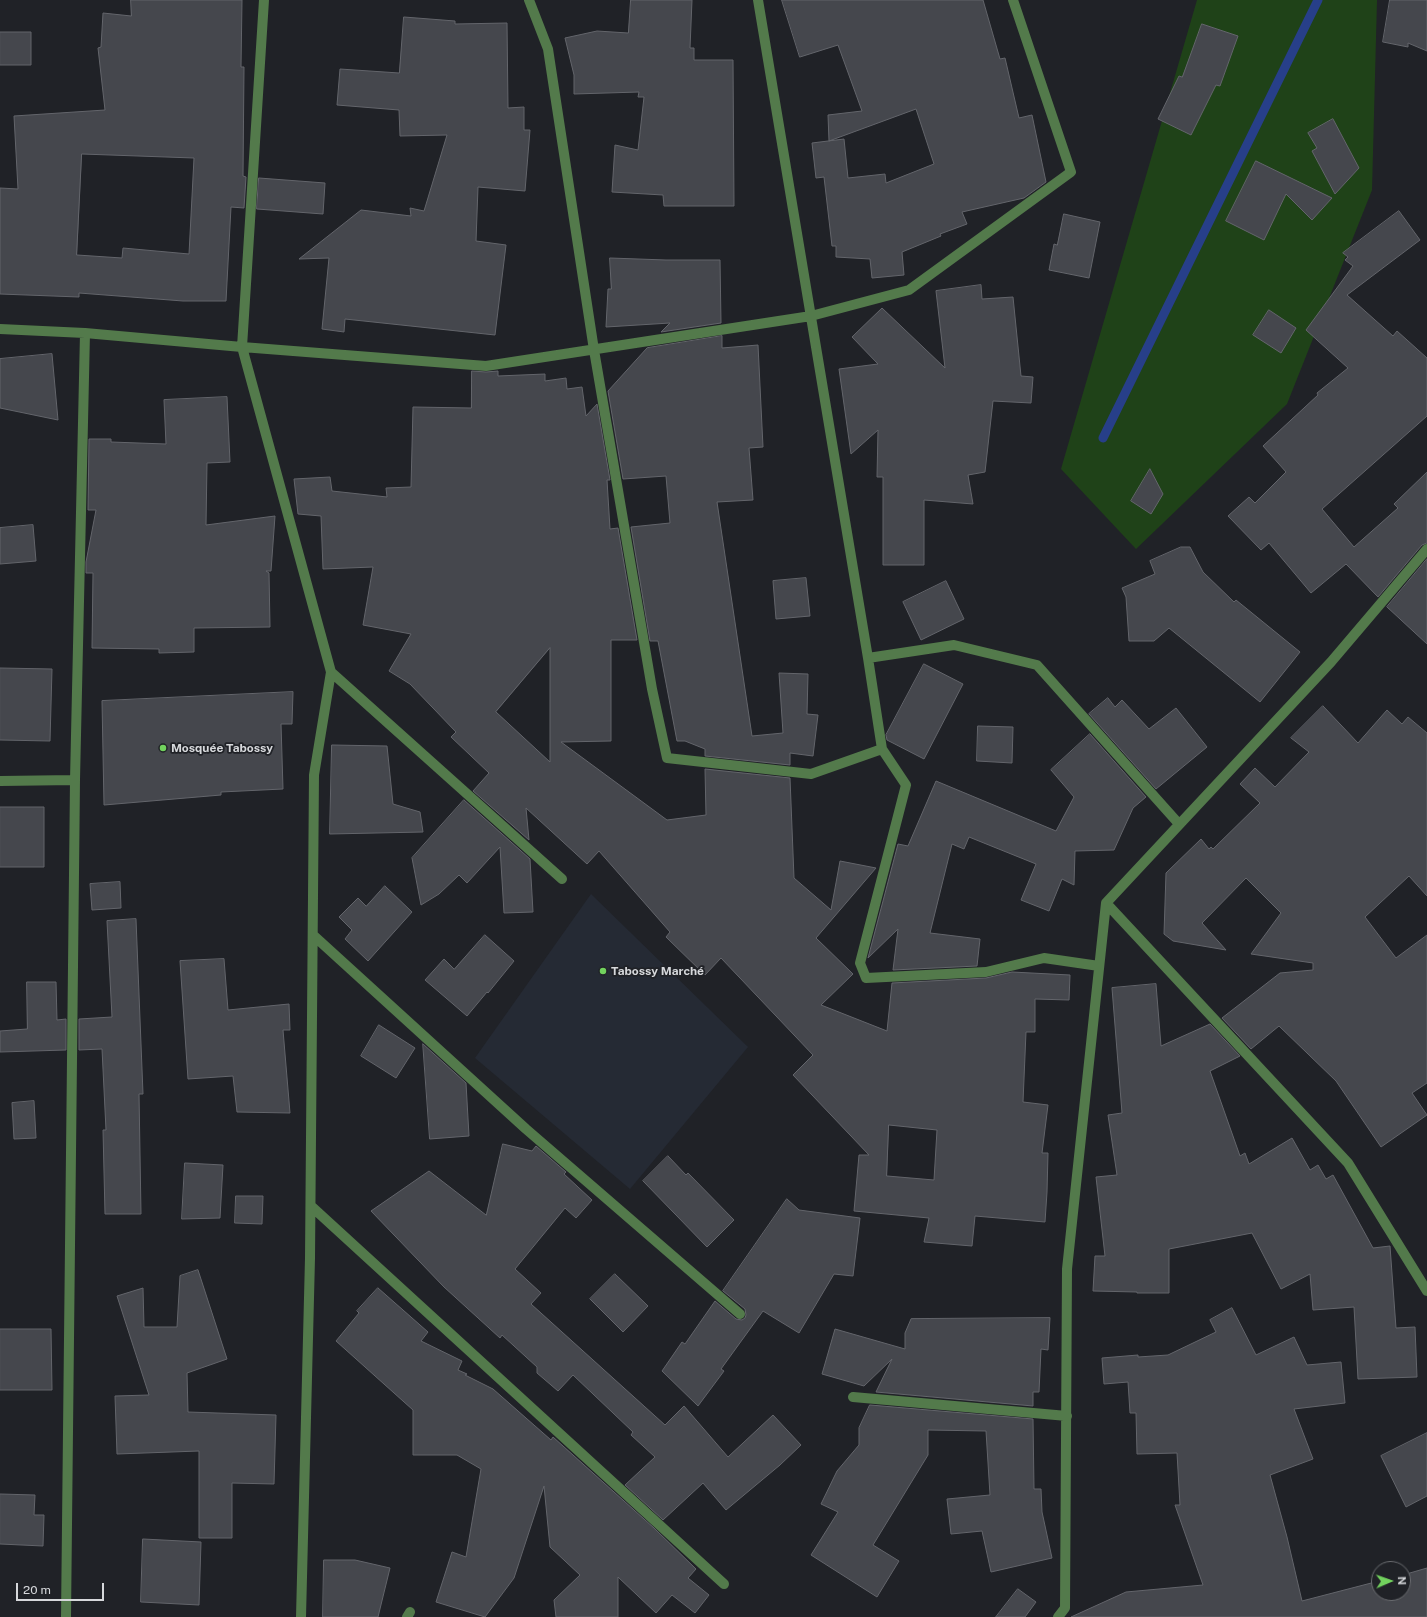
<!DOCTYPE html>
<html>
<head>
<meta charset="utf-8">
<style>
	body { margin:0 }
	#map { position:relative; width:1427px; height:1617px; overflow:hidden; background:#202227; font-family:"Public Sans",sans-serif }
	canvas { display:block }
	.north { position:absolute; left:1371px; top:1561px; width:40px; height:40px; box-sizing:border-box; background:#202227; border:1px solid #696b6f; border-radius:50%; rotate:88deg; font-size:11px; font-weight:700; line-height:16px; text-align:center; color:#d6d8db }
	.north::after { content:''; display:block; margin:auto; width:14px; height:18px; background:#72d25e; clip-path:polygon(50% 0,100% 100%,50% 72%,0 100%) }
	.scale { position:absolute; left:16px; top:1583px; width:88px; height:18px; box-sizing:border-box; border:2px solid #d6d8db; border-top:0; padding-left:5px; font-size:12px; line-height:14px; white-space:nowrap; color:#d6d8db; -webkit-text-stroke:3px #202227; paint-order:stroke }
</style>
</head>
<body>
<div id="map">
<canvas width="1427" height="1617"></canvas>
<div class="north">N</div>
<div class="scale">20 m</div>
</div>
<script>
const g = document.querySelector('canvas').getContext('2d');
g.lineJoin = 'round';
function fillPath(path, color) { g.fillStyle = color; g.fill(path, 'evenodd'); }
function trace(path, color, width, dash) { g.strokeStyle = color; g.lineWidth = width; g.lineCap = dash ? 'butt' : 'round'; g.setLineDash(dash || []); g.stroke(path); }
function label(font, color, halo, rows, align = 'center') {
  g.font = font + ' "Public Sans",sans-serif'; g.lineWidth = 3.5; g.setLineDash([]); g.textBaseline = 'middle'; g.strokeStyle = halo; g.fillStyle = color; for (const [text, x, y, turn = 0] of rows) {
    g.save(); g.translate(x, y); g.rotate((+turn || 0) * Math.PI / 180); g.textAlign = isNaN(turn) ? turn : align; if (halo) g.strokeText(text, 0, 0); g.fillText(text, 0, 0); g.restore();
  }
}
fillPath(new Path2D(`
	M591,894L748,1047L630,1189L475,1058Z`), '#252a34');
fillPath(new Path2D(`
	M1197,0H1377L1372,190L1287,404L1136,549L1061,469Z`), '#1f4218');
trace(new Path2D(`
	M1103,438L1318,0`), '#273f89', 9);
const building = new Path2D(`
	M131,0H242L241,67H244L243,176L246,177L244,208L231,207L226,301H183L79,293V297L0,294V188L18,189L14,116L105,110L98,48L101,47L103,13L131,16ZM82,154L194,158L189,254L123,248L122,258L77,255Z
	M631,0H692L690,48H694V60H733L734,206H664L663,195L612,192L615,145L638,150L644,97H638L639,92L574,94V75L565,38L597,31L628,33Z
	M782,0H983L1000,59L1005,58L1019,118L1032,115L1046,182L1024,198L962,212L967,224L940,234L941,236L902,252L904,275L872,278L870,259L836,257V246H832L824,177L816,178L812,143L844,139L848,178L885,174L886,183L934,164L916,109L829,141L828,115L862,111L838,45L800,57Z
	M1390,0H1427V51L1408,43V47L1383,42Z
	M404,17L455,21V24L507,23L508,108L524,107V130H530L525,191L478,187L476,241L506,245L495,335L345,319L344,332L322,329L329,258L299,259L361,210L411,216L410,208L424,211L447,135L400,136L399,110L337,105L340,69L399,73Z
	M1202,24L1238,36L1220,86L1216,85L1191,135L1158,119L1179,76L1182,77Z
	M0,32H31V65H0Z
	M1333,119L1359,168L1335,194L1312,151L1317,148L1308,133Z
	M1256,161L1293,179L1332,198L1312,220L1286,194L1264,240L1226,221Z
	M259,178L325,183L323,214L257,209Z
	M1399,211L1420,240L1347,295L1393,336L1397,331L1427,358V416L1322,509L1354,547L1398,508L1394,504L1427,472V543L1422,545L1378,597L1346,564L1311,593L1269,543L1261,550L1228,516L1249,497L1255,503L1286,472L1263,446L1318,395L1317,393L1348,368L1306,330L1353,266L1345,260L1348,257L1343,253Z
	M1064,214L1100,222L1089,278L1049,270L1054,244L1057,245Z
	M610,258L666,260H720L721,323L661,332L670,323L606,327L608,289H611Z
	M981,285L982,299L1013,297L1021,376L1033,377L1031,403L993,401L985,472L968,475L973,504L924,500V565H883V477H877L878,430L851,454L839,369L878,364L852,337L882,308L945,368L936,291Z
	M1269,310L1296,328L1281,353L1253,335Z
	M722,336V348L758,345L763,447L749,448L753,500L717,502L752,736L783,733L779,673L808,674L807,714L818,715L813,756L790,753V765L705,756V749L685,741H677L658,641H650L631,527L670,523L666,476L623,479L608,391L647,348Z
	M52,354L58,420L0,408V359Z
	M472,371L486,372L498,371V376L545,374V381L566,378L567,389L582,387L586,416L597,404L610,480H607L610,529L618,528L637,640H611V741L561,742L667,820L706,815L705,769L790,778L794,878L831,910L840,861L876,868L816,938L853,974L821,1005L887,1031L892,983L986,978L1012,972L1070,975L1069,1000L1035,999V1032H1026L1023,1102L1048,1105L1042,1153H1048L1047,1192L1045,1222L975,1216L972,1246L924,1242L929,1218L854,1211L859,1155H869L793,1075L813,1055L721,958L705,975L666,937L670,932L599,851L587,864L526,808L529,840L473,791L489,773L451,737L456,732L410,684L389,671L411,634L363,625L373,567L323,569L321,516L298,514L294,479L330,477L332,491L387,497L386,488L411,487L413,407L471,408ZM550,648V762L496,712ZM889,1125L937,1130L934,1180L887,1176Z
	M227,397L230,462L207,463L206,525L275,516L271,571H266L269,573L270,627L194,628V652L159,653V649L92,648L93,573H86V562L96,510H88L89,439H111V442L166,444L164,400Z
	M1150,469L1163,494L1151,514L1131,501Z
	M33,525L36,561L0,564V528Z
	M1181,547H1190L1203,572L1234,602L1236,600L1300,652L1260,702L1169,628L1154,641H1129L1126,597L1122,588L1155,574L1150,561Z
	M1427,559V644L1387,607Z
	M806,578L810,616L776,619L773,581Z
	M946,581L964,619L921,640L903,602Z
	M924,664L963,684L924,759L887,740L886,735Z
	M0,668L52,669L50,741L0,740Z
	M293,692L292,724H281L283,789L221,792V795L104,805L102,701Z
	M1108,698L1115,707L1122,700L1149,729L1176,708L1207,747L1156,789L1089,714Z
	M1323,706L1358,743L1387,710L1402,724L1408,717L1427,733V896L1409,876L1365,917L1396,958L1427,935V1083L1412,1093L1427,1115L1381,1147L1336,1081L1279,1026L1251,1049L1222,1018L1280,973L1313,970V963L1251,954L1281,913L1246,878L1202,923L1226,950L1173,941L1164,934L1166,873L1201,839L1209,849L1211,847L1213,849L1260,803L1240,784L1255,768L1275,787L1309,752L1291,738Z
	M978,726L1013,727L1012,763L977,761Z
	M1090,734L1146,797L1133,808L1114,850L1075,851L1074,885L1062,879L1049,911L1021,900L1036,864L969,837L964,849L952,844L930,933L980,939L977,966L893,970L898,929L868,958L898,844L908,846L936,781L1056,831L1074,797L1051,770Z
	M332,745L387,746L393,804L420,812L423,832L330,834Z
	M464,800L530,859L533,912L504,913L500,847L467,883L459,875L439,894L421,905L412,858Z
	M0,807H44V867H0Z
	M120,882L121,908L92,910L90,884Z
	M385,886L412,912L368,961L345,939L352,930L339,917L358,898L366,906Z
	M136,919L143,1094H139L141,1214H105L103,1130H106L102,1049L79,1050V1019L112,1017L107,921Z
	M485,935L514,961L488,993L487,992L467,1016L425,980L444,959L454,969Z
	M224,959L228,1010L289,1004L290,1030H283L290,1113L237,1112L233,1076L188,1079L180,961Z
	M27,982H56L57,1020L66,1019V1050L0,1052V1031L27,1029Z
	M1156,984L1161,1046L1210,1024L1240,1056L1210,1071L1240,1156L1245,1153L1249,1164L1292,1138L1310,1170L1318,1165L1326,1179L1333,1175L1373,1248L1390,1246L1396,1328L1415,1327L1417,1377L1358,1379L1354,1307L1313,1310L1310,1274L1281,1289L1252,1233L1169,1249V1293H1137V1292L1093,1291L1095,1256H1105L1096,1177L1117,1175L1108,1115L1122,1113L1112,988Z
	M379,1025L415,1048L396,1078L361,1056Z
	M423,1044L466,1083L469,1136L430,1139Z
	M34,1101L36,1138L14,1139L12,1103Z
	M503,1144L532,1151L536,1146L566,1172L564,1174L592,1200L576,1218L565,1208L515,1269L541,1293L531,1304L665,1425L684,1406L728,1457L773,1415L801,1445L780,1465L726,1510L703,1483L663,1520L625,1485L655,1457L631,1435L633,1432L573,1375L558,1391L537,1373V1367L502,1335L500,1338L444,1287L371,1211L429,1171L486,1215Z
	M668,1156L686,1175L688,1173L734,1220L707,1247L643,1181Z
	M185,1163L223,1165L220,1218L182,1219Z
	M236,1196H263L262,1224L235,1223Z
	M787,1199L799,1210L860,1218L853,1276L834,1274L799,1333L763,1311L721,1369L724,1371L698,1406L662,1371L682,1342L685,1344L715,1301L736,1319L742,1320L745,1318L746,1315L745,1309L723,1291Z
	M198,1270L227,1359L187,1373L188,1412L276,1415L274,1484L232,1483V1538H199V1451L117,1454L115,1396L149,1395L117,1296L143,1288L144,1327H177L180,1276Z
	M615,1274L648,1306L623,1332L590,1299Z
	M378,1288L428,1332L421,1341L462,1361L458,1370L467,1374L465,1375L493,1389L551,1440L553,1437L654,1528L696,1569L688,1578L709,1595L695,1613L672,1595L656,1613L618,1577V1617H556L554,1600L580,1575L550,1547L544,1486L514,1578L485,1617L436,1602L452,1552L466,1557L481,1469L457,1455H413V1410L336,1341L359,1313L357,1311Z
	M1232,1308L1256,1355L1294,1337L1307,1365L1341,1362L1345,1403L1294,1409L1313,1459L1270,1475L1287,1537L1302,1601L1379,1581V1593H1403V1575L1427,1568V1617H1071L1126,1592L1203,1585L1175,1505H1180L1177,1453L1137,1454L1136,1413H1130L1128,1382L1104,1384L1102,1358L1138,1355V1357L1168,1355L1216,1332L1210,1320Z
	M1050,1318L1048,1350L1041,1349L1039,1392H1033V1406L876,1392L892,1359L864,1386L822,1374L835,1329L905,1349V1333L911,1319Z
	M0,1329H51L52,1390H0Z
	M870,1405L1033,1419L1034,1489H1041L1042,1512L1052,1558L991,1572L982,1531L951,1534L947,1499L990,1495L986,1431L928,1430V1455L873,1545L899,1561L877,1597L811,1555L838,1512L821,1504L837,1471L859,1445V1428Z
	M1427,1433V1496L1406,1507L1381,1456Z
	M0,1494L35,1495L34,1515H44L43,1546L0,1544Z
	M143,1539L201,1542L199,1605L141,1602Z
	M324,1560H355L390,1568L378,1617H323Z
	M1018,1589L1036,1602L1025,1617H996Z`);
fillPath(building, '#45474d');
trace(building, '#63656b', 1);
trace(new Path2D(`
	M264,0L242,347L331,672L562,879
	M529,0L548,49L594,350L652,689L667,758L811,774L882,749
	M758,0L868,658L882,749L906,785L860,963L866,978L986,972L1044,958L1099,966
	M0,329L85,333L242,347L486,366L811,316L909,290L1071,172L1013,0
	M868,658L954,645L1037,665L1179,824
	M0,781L75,780
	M1106,903L1348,1163L1427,1291
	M313,935L526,1129L740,1314
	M311,1206L724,1584
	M853,1397L1067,1416
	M66,1617L75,780L85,333
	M301,1617L310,1258L314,775L331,672
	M407,1617L410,1612
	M1058,1617L1065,1608L1067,1269L1106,903L1331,662L1427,549`), '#537a4b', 10);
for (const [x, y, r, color] of [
	[163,748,4,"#72d25e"],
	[603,971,4,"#72d25e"]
]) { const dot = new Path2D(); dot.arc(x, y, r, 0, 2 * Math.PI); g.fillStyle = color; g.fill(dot); trace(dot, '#202227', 1.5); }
label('bold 12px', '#d6d8db', '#202227', [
	["Mosquée Tabossy",171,748],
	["Tabossy Marché",611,971]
], 'left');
</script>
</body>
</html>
